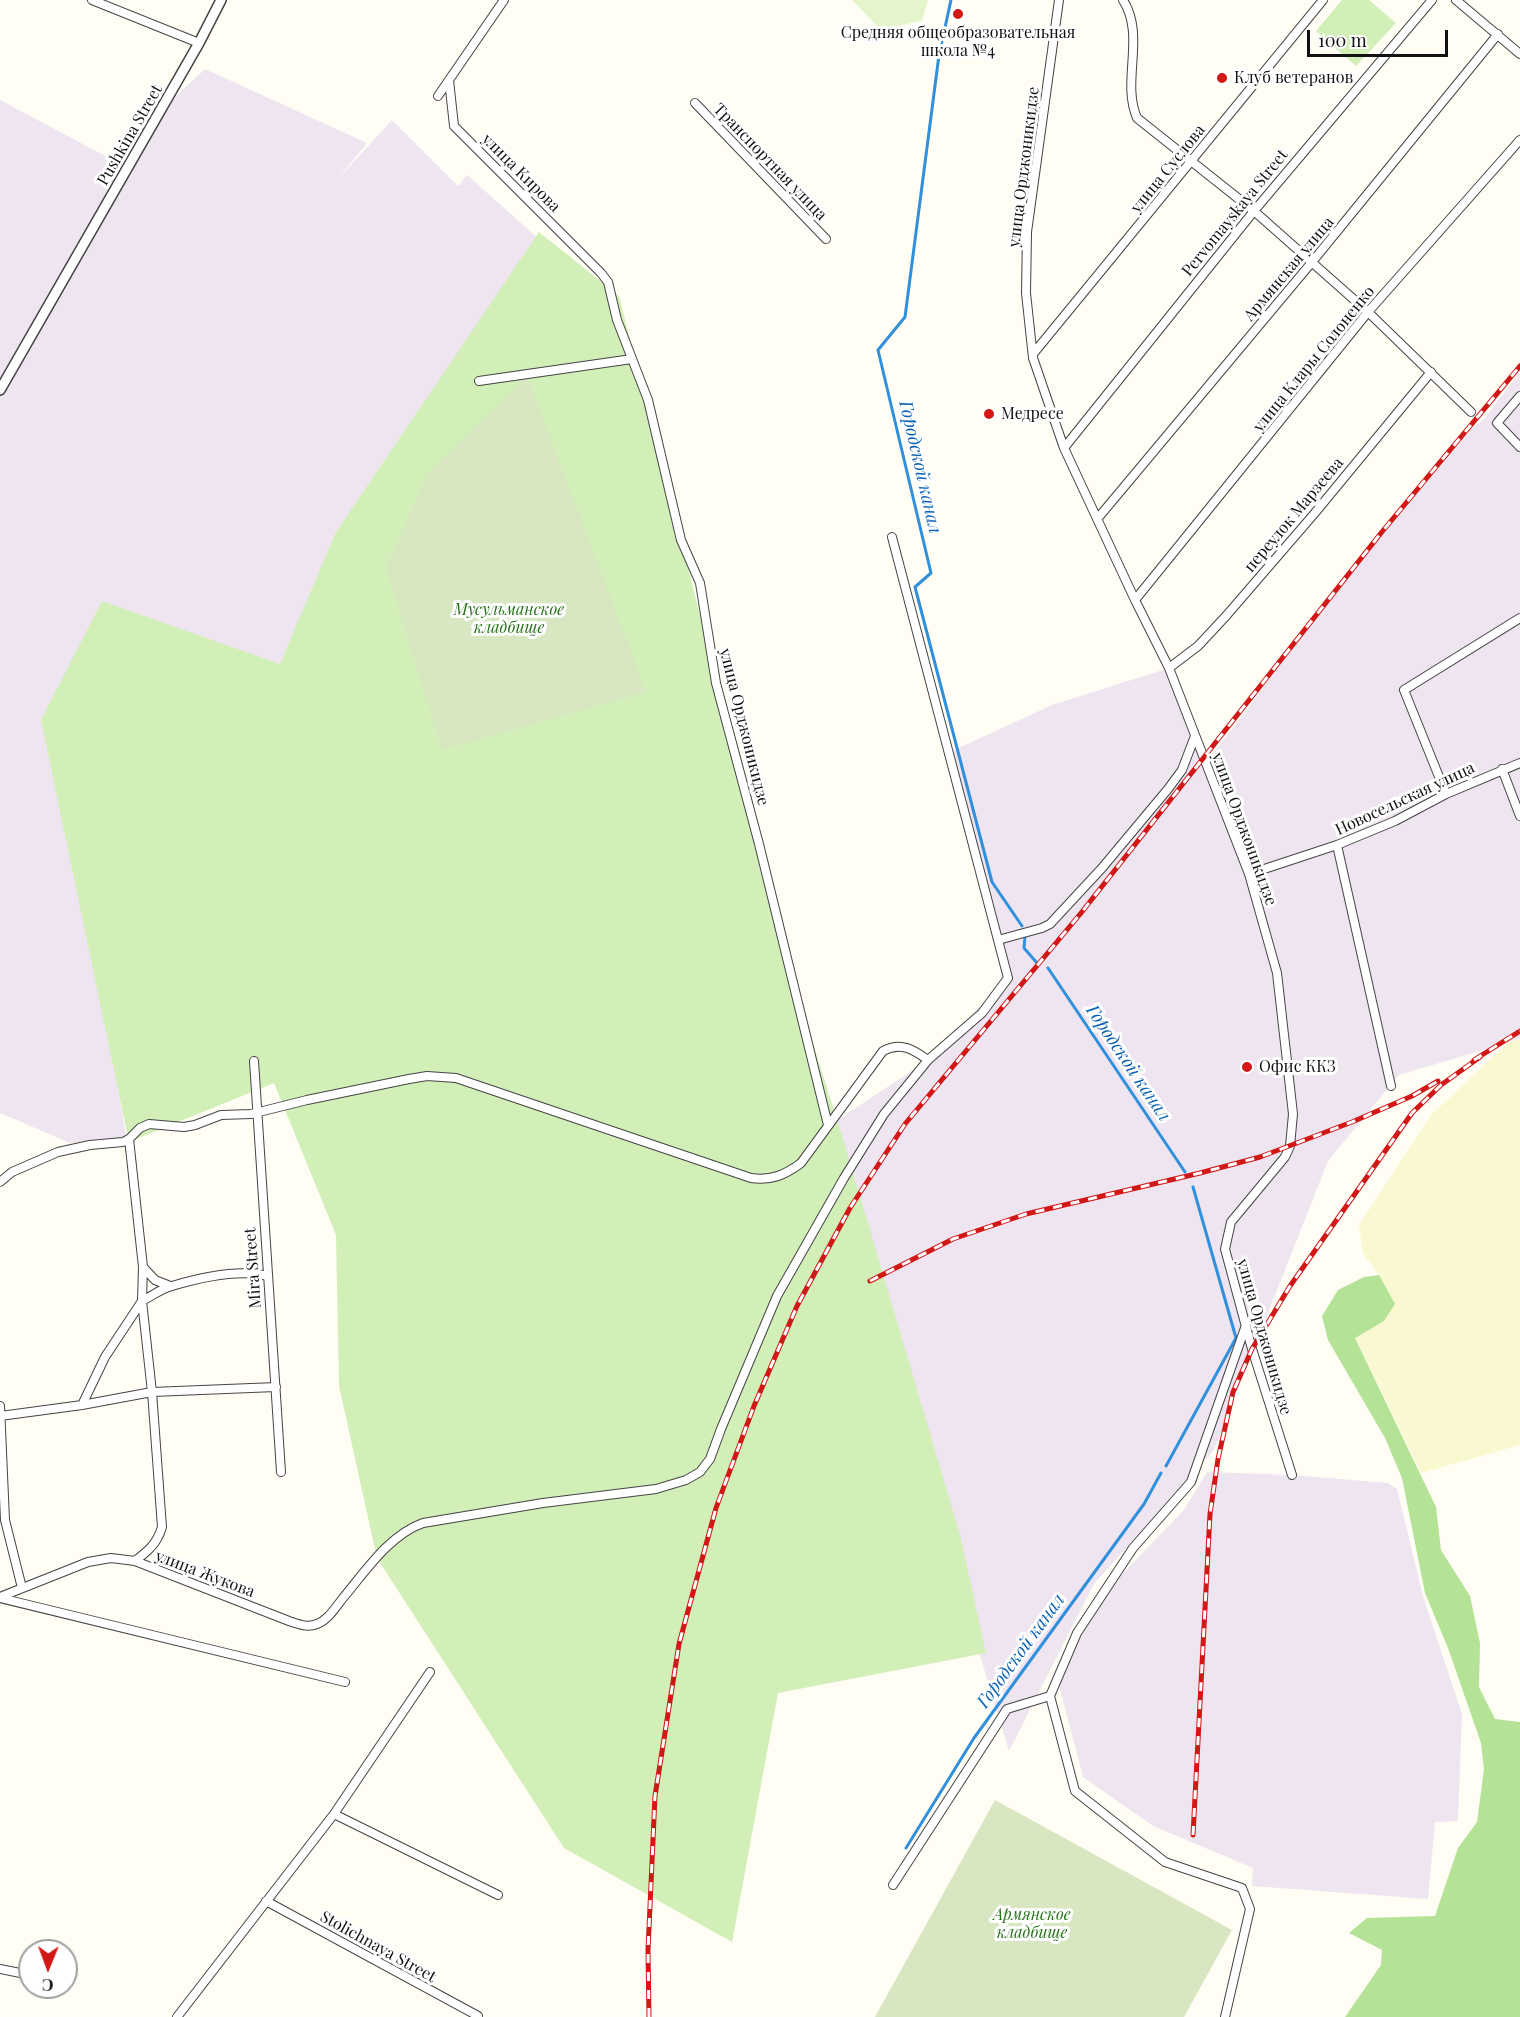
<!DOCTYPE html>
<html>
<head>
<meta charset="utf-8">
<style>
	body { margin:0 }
	#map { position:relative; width:1520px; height:2017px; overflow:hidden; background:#fffdf4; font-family:"Playfair Display",serif }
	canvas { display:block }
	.north { position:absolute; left:18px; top:1939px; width:60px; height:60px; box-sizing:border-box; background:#fff; border:2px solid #a0a0a0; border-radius:50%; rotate:181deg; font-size:16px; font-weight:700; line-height:24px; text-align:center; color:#111 }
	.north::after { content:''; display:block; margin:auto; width:21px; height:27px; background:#d21717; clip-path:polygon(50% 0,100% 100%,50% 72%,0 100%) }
	.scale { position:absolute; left:1307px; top:30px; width:141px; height:27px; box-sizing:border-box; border:3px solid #111; border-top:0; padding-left:8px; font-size:18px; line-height:21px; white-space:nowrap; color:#111; -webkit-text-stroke:4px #fff; paint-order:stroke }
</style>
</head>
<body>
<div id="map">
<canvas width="1520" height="2017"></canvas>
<div class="north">С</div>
<div class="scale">100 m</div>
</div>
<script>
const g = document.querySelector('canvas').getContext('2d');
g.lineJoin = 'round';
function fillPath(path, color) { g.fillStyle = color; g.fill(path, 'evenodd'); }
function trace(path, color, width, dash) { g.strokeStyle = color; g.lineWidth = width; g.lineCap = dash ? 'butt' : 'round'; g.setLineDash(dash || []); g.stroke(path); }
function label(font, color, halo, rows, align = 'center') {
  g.font = font + ' "Playfair Display",serif'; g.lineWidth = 6; g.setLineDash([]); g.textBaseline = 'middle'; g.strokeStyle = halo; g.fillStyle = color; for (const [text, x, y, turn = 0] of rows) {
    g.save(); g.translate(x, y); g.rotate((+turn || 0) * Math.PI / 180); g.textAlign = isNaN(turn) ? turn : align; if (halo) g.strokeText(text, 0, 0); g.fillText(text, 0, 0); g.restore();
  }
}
fillPath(new Path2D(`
	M205,69L367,143L338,179L392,120L458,186L467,175L540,240L292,673L57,724L127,1141L70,1143L0,1113V100L109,158Z
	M1520,372V1039L1399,1075L1328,1161L1214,1450L1094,1584L1009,1751L821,1131L928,1060L1008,978L950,752L1052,705L1169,668L1209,759L1358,563L1474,427L1484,419Z
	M1207,1472L1292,1475L1388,1483L1397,1489L1423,1596L1462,1714L1458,1821L1435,1822L1428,1899L1252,1886L1253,1868L1153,1826L1083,1777L1058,1682L1103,1594L1184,1510Z`), '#efe5f0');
fillPath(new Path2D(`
	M1520,1039V1445L1421,1473L1355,1337L1384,1321L1395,1304L1379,1275L1363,1253L1359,1225L1431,1115L1509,1042Z`), '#f9f8d0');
fillPath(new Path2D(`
	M1342,0H1369L1396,23L1356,66L1316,31Z
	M539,232L619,296L791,974L844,1142L960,1535L986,1653L778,1693L732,1942L564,1848L377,1558L339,1386L336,1235L274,1083L129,1142L41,720L102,601L280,664L336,532Z`), '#d2efb8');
fillPath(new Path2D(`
	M1379,1275L1395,1304L1384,1321L1355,1338L1436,1507L1441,1550L1470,1596L1480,1643L1479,1687L1495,1719L1520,1722V2017H1345L1381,1965L1382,1950L1349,1933L1367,1918L1435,1916L1458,1848L1477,1822L1484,1769L1481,1743L1448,1648L1425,1593L1402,1478L1385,1438L1328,1340L1322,1316L1338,1290L1364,1277Z`), '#b4e296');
fillPath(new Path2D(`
	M527,376L646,692L442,750L386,568L428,473Z
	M995,1800L1232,1930L1184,2017H875Z`), '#d8e6c1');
fillPath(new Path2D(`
	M852,0H928L922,21L880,29Z`), '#e5f5cb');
trace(new Path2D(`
	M951,0L939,55L905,317L878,350L931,573L915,587L992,882L1022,926
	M1025,936L1024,948L1037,963
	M1048,968L1185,1172
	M1166,1466L1236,1338L1193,1187
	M906,1848L974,1738L1144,1504L1161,1473`), '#3190dc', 3);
const minor = new Path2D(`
	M92,0L199,43
	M1059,0L1027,232L1026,293L1033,358L1064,448L1135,600L1169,668L1249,874L1277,973L1293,1114L1290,1146L1285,1157L1231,1222L1225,1249L1252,1349L1292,1475
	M1123,0C1146,36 1121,81 1137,118L1254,211L1368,312L1471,412
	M1456,0L1520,54
	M449,80L454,126L601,273L608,282L617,320L648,400L681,540L700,583L716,683L759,844L828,1125
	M438,96L504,0
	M695,103L826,239
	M1033,354L1323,0
	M479,381L632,359
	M1520,396L1497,423L1520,447
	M1064,448L1254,211L1432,0
	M1098,518L1312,262L1498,34
	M1135,600L1368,312L1520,140
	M1169,668L1198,646L1226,616L1314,514L1431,372
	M1502,769L1520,816
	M1446,794L1404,690L1520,618
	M1337,845L1391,1086
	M1249,874L1337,845L1395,821L1446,794L1520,763
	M998,940L1042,928L1050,924L1102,868L1168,789L1182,770L1195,736
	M254,1061L281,1472
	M0,1182L12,1172L58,1152L90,1145L123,1142L129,1139L140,1128L149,1124L184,1127L195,1125L221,1115L251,1114L307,1100L409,1079L427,1076L456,1078L751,1178C771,1181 785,1175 801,1163L883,1051C901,1041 914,1050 928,1060
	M143,1267L155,1280L170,1286
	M82,1405L105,1357L142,1301L143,1267L129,1139
	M0,1406L5,1520L22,1588
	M0,1416L82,1405L152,1392L276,1387
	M135,1561C148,1551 157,1544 162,1527L152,1392L142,1301C152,1296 162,1288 172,1286C199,1278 240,1269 267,1276
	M0,1597L88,1562L111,1558L135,1561L289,1621C298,1624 307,1628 317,1624C328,1620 335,1608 343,1598C365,1572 389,1535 423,1523L543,1503L656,1489L686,1480L700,1472L710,1459L721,1429L777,1296L844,1178L884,1114L928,1060L982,1013L1008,978L892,537
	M0,1598L345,1682
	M334,1814L498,1895
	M893,1885L1007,1709L1050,1696
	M266,1901L478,2016
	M0,1969L30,1975
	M177,2017L334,1814L430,1672
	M1225,2017L1250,1909L1242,1888L1165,1862L1075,1791L1050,1696L1077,1633L1133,1548L1191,1482L1245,1328`);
const tertiary = new Path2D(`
	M0,390L199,43L221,0`);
trace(minor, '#444', 10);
trace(tertiary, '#444', 12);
trace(minor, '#fff', 8);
trace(tertiary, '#fff', 9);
const rail = new Path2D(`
	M1474,1060L1520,1031
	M870,1281L953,1239L1026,1214L1200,1173L1260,1157L1352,1122L1412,1096L1438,1081
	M1193,1835L1210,1514L1218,1459L1233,1392L1252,1349L1290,1286L1412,1113L1441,1085L1480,1057
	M649,2017L648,1950L655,1796L679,1644L716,1508L754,1406L797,1306L850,1208L905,1124L1081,913L1381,533L1520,366`);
trace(rail, '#d21717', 5);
trace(rail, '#fff', 3, [9]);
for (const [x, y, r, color] of [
	[958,14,6,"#d21717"],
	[1222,78,6,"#d21717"],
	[989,414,6,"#d21717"],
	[1247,1067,6,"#d21717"]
]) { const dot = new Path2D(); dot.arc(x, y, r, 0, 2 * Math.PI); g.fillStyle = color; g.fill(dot); trace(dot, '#fff', 2); }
label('16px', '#111', '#fff', [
	["Средняя общеобразовательная",958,33,"center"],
	["школа №4",958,51,"center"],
	["Клуб ветеранов",1234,78],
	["Медресе",1001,414],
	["Офис ККЗ",1259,1067]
], 'left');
label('16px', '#111', '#fff', [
	["Pushkina Street",130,135,-60],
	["Транспортная улица",770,162,46],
	["улица Орджоникидзе",1024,167,-83],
	["улица Суслова",1168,169,-51],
	["улица Кирова",521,173,45],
	["Pervomayskaya Street",1235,213,-51],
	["Армянская улица",1289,269,-50],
	["улица Клары Солоненко",1314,359,-51],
	["переулок Марзеева",1294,515,-50],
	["улица Орджоникидзе",744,727,76],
	["Новосельская улица",1405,799,-25],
	["улица Орджоникидзе",1244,829,70],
	["Mira Street",253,1268,-94],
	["улица Орджоникидзе",1264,1337,74],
	["улица Жукова",205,1574,21],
	["Stolichnaya Street",378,1947,29]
]);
label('italic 16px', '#267218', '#fff', [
	["Мусульманское",509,610],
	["кладбище",509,628],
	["Армянское",1032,1915],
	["кладбище",1032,1933]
]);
label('italic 18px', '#0a61b3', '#fff', [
	["Городской канал",920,467,77],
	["Городской канал",1128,1063,56],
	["Городской канал",1021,1651,-54]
]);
</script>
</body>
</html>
